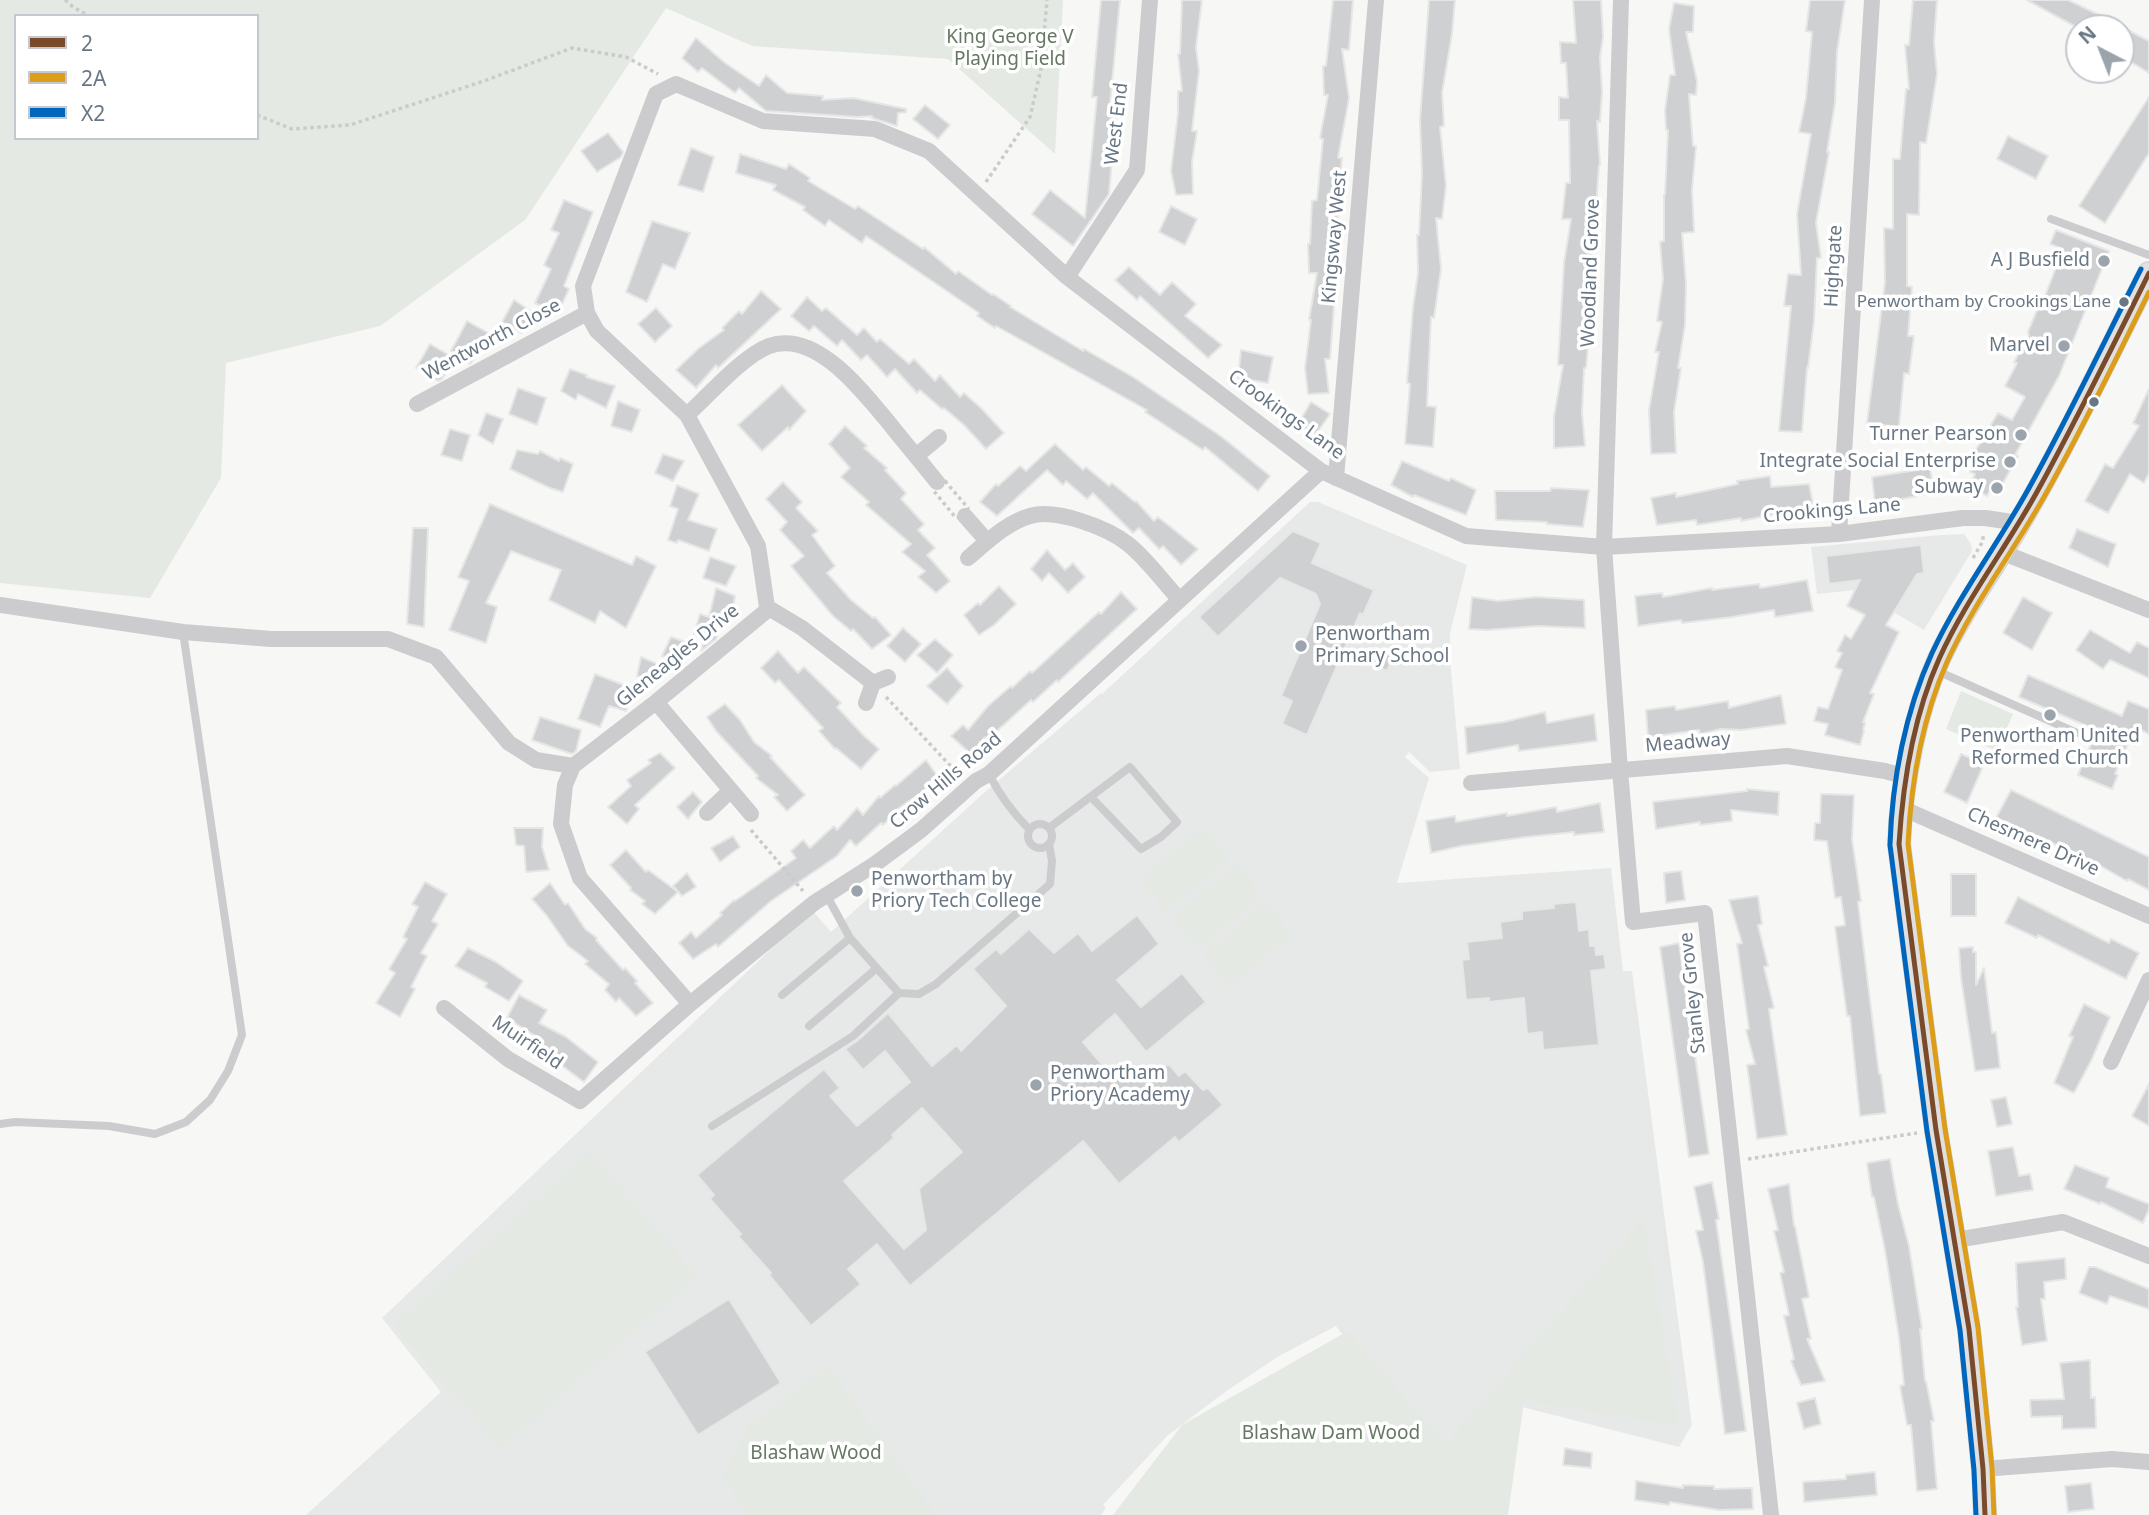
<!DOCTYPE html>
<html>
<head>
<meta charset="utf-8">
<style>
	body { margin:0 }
	#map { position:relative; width:2149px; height:1515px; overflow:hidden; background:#f7f7f6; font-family:"Noto Sans",sans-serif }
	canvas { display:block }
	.legend { position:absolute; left:14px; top:14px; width:245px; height:126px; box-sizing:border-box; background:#fff; border:2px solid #c3c9ce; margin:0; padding:9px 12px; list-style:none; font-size:21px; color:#697784 }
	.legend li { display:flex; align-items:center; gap:14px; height:35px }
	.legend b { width:35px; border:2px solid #c3c9ce }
	.north { position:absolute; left:2065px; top:14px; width:70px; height:70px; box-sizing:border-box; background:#fff; border:2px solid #c3c9ce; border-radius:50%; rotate:318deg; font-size:19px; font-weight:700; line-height:28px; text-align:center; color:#697784 }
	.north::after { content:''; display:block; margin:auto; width:24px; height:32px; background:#9ba4ac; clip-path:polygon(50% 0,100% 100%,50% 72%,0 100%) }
</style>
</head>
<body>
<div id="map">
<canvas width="2149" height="1515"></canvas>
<ul class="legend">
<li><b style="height:9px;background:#7a4b2a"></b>2</li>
<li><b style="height:9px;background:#db9d1a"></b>2A</li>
<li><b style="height:9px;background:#0065bd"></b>X2</li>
</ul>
<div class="north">N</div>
</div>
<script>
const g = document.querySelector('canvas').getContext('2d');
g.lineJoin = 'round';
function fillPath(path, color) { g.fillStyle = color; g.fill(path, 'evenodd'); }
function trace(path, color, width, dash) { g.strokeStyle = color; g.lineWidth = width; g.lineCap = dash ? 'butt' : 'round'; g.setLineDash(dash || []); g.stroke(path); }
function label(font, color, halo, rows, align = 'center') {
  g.font = font + ' "Noto Sans",sans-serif'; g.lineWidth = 7; g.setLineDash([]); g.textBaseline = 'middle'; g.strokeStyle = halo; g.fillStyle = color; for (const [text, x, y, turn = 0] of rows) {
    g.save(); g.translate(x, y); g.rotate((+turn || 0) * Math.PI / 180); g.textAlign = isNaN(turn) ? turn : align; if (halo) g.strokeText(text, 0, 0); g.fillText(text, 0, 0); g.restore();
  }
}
fillPath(new Path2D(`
	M1310,502H1318L1467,565L1450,634V658L1460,769L1430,772L1409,752L1405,757L1429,778L1397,883L1611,868L1623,971H1632L1692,1425L1679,1447L1522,1407L1453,1488L1417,1435L1336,1326L1279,1356L1225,1392L1167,1436L1103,1505L1106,1508L1101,1515H306L441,1392L382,1318L812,910L831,932L986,791L1101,693L1103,694V693Z
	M1964,534L1971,544L1972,551L1924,630L1856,590L1817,594L1811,547L1941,535Z`), '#e7e9e9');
fillPath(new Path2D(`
	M0,0H1063L1055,154L948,59L752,46L666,8L525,220L380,326L226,363L221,478L150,598L0,583ZM16,16H257V138H16Z
	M1961,691L2013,714L1997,751L1946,729Z
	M1203,827L1229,859L1166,911L1140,880Z
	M1236,864L1262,896L1198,948L1172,917Z
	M1266,902L1292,934L1229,986L1203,955Z
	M590,1153L697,1276L501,1448L393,1325Z
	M1644,1218L1679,1426L1524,1401L1508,1515H1113L1182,1425L1348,1331L1445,1444Z
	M828,1366L936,1515H748L722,1478L748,1426Z`), '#e5e9e4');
const building = new Path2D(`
	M1101,0H1120L1109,114L1116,115L1109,194L1073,246L1032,214L1050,190L1085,218L1097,97H1092Z
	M1182,0H1202L1196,47L1199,71L1192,131H1197L1192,162L1193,194L1176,195L1171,171L1178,113V91H1182L1178,54H1180Z
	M1333,0H1353L1349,50L1342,49L1349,98L1338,158H1342L1339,187L1335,186L1339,230H1336L1337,266L1330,359H1325L1329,393L1308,394L1305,368L1311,320H1309L1317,273H1309L1308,244H1310L1312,201L1317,200L1323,139L1320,138L1328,95H1324L1323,66H1326Z
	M1429,0H1455L1452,34L1442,93L1444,126L1440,127L1446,186L1442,219L1436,218L1441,269L1434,318L1431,317L1427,406L1436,407L1433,447L1405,444L1410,384L1407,383L1413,307L1418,273L1417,235H1419L1422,174L1420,120Z
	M1573,0H1601L1603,37L1600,57L1602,92L1600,122L1597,121L1600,165H1599L1587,336H1589L1586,368H1584L1582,413L1585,446L1554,448V416L1563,365H1558L1564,263L1571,219H1562L1566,183H1570L1569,120H1559V97L1568,98L1566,63H1561L1560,42L1576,43Z
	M1810,0H1845L1837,52L1835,103L1827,152H1829L1816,223L1821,258H1817L1814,321L1808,368L1807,367L1802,432L1779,431L1791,306H1784L1788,274L1801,275L1797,214L1811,134L1799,132L1806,98L1812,32L1806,31Z
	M1913,0H1937L1934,42L1937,74L1926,143L1920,142L1919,215L1907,214V286L1912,287L1908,336H1914L1909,374L1904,373L1899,427L1867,423L1885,282L1884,228L1893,229V159H1900L1906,89H1909L1905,45H1909Z
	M2027,0H2068L2127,28H2124L2149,41V73L2121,56V28H2078Z
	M1674,3L1694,6L1693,32H1686L1697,81L1696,95L1689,94L1693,146H1696L1692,190L1694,232L1682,233L1686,284L1685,325L1678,368H1681L1674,412L1676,453L1651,454L1649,410L1659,352H1655L1662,322L1657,321L1663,279L1660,242L1664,241V195L1665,194L1668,130H1666L1665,110L1670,75H1675L1669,29Z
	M696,38L725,63L759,86L766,75L787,93L823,96L822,100L853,98L906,109V112L898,113L897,126L872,118V116L858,117L766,111L739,88L735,93L702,68L698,72L682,58Z
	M2149,97V153L2105,223L2079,206Z
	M925,105L950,125L938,139L913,119Z
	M608,133L623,152L621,157L597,172L581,151Z
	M2008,136L2048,156L2036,179L1997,159Z
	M691,148L714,157L703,192L678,185Z
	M740,154L786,169L789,164L810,178L808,181L855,209L858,206L923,249L924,247L956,274L958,271L992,295L993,294L1011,306L1010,307L1083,351L1084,349L1133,377L1222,437L1270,476L1258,491L1205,447L1203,450L1145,412L1147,410L996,326L995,328L977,316L979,313L866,236L862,243L829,220L825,226L803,210L805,207L773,190L776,185L736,173Z
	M564,200L593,212L564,286L569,289L557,315L535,303L551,269L544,265L559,233L551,230Z
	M1171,206L1197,219L1185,245L1159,232Z
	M652,221L690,233L675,269L663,264L647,302L626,292Z
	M2056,230L2109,251L2059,376L2015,455L2018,456L1997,494L1990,490L1987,496L1969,486L1975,474L1970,472L1977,458L1972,456L1998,413L2012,420L2025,397L2005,386L2017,363L2014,362L2029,335L2028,332L2040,303L2042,304L2063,249L2050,244Z
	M1129,267L1160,295L1172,282L1196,304L1185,316L1222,345L1208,358L1140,296L1137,300L1115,280Z
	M761,291L781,309L718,368L716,365L696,388L676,370L699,348L724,330L722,328L739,311L742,314Z
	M807,297L822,311L826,308L857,335L864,328L877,342L880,339L909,364L914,359L935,381L940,375L960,397L964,393L982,409L1004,433L986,449L964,425L944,408L942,409L920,390L917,393L895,369L887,377L867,355L861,360L842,340L837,346L814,326L809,331L791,316Z
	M514,300L532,312L522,333L502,322Z
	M656,308L672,326L655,342L638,324Z
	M467,321L492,335L470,364L451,351Z
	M430,344L454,358L442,379L438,381L416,368Z
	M1241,350L1273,357L1268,383L1238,378Z
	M570,369L587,375L586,377L615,386L606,408L578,394L576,400L561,391Z
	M782,385L806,411L789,430L788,427L762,451L738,425Z
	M518,388L546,398L537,425L509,414Z
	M2149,389V473L2144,483L2130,474L2108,513L2085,501L2105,464L2113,468L2139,426L2133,423Z
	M618,401L640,410L632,432L611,426Z
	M1311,402L1330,414L1316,434L1297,426Z
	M486,413L503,419L493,444L478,435Z
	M845,426L867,446L864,448L887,468L885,470L906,493L901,499L924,524L918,530L935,548L927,555L950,581L936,593L918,577L925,571L902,552L911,544L866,505L869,502L841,477L850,468L829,444Z
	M450,429L470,435L462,461L441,455Z
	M1055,444L1083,470L1086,467L1109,486L1112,483L1135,502L1136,501L1154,521L1158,517L1198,549L1181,565L1163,546L1159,549L1139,528L1133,533L1093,493L1087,499L1066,481L1063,485L1047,470L997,516L980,502L996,484L998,486L1020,466L1026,471Z
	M517,450L538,454L540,451L559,461L560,458L573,464L563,492L550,488L510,469Z
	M663,454L684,461L673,481L655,473Z
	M1402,461L1449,481L1451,478L1476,490L1466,515L1414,495L1413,497L1391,485Z
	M1930,468L1934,493L1875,504L1872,477Z
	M1770,476L1771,487L1809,484L1814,509L1775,512L1776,514L1741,521V518L1697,525L1696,520L1657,525L1651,498L1676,493V497L1738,484L1737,481Z
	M783,482L802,502L796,508L818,531L812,535L835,566L827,573L850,599L873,618L875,617L891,635L872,649L853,629L851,631L833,616L791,566L804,556L780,530L787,522L766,499Z
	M677,485L699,494L688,520L717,529L709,551L678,540L677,543L668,540L678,509L670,506Z
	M1551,488L1589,490L1583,527L1547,524V522L1496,520L1495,491H1550Z
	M490,504L632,565L636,556L656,566L626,628L600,611L595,623L549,600L561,570L511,551L486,603L497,607L486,643L449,630L469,581L458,577Z
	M413,528H428L424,627L407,624Z
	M2077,529L2116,544L2108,567L2069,548Z
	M1293,531L1321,543L1312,563L1374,590L1363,615L1360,613L1307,735L1282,724L1292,701L1281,696L1320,604L1316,594L1280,578L1218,637L1199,617Z
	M1921,545L1924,573L1917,574L1886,625L1899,632L1870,693L1874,694L1863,722L1865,723L1863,730L1864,731L1860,745L1825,735L1828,724L1814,721L1818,707L1828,709L1842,670L1835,667L1842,653L1837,651L1845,635L1851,639L1865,615L1847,606L1860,580L1829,584L1826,556Z
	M1047,550L1065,570L1073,563L1085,577L1068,593L1049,573L1042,581L1031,569Z
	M710,557L736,566L726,586L703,578Z
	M1807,580L1813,611L1775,617L1774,610L1732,617L1682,623L1681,620L1638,626L1635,596L1662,593L1663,597L1712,588V590L1759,584L1760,588Z
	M999,586L1016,604L994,625L979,635L964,615L978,603L980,605Z
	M716,588L735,596L732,613L727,611L716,639L701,651L705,637L694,634L700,614L709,617Z
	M1121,592L1137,609L1058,682L1057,680L1033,702L1031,700L987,740L985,737L971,754L951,736L963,725L968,730L988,706L1011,686L1012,688L1030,671L1032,673L1099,612L1101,614Z
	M1472,597L1498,601L1536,597L1584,600L1585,628L1537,626L1488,630L1469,629Z
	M2023,597L2052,613L2032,650L2003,633Z
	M903,628L921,644L905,662L887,646Z
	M2090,630L2130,653L2137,642L2149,648V678L2110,660L2103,669L2076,650Z
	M671,637L691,644L685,661L662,656Z
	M935,639L953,655L937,673L917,655Z
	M1378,650L1393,656L1387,671L1372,664Z
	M778,651L798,673L804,667L841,703L837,707L863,735L879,749L861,769L836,748L835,749L819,731L823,728L779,680L775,683L761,668Z
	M641,657L660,665L657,682L637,676Z
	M947,668L963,686L947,704L927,686Z
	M595,674L634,689L626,711L609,706L600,727L578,719Z
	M2028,675L2122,716L2128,701L2149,709V734L2141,730L2136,741L2130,739L2115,774L2118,775L2112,789L2078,775L2096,732L2091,730L2092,728L2019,697Z
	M1781,695L1786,724L1741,730L1721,729L1700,734L1699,730L1648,737L1646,710L1675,706L1676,710L1728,701L1729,708Z
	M725,704L740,720L754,742L772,756L770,757L805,795L787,811L774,797L778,795L756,778L758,776L716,731L707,717Z
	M1545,712L1547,723L1594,714L1597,741L1519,751L1518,745L1467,754L1465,727L1504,722Z
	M540,717L581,730L576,751L572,754L532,740Z
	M660,753L675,768L635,805L639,809L627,824L608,807L631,786L627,780L651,763L648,760Z
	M1961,754L1984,764L1967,803L1944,792Z
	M926,760L940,780L893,812L895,814L883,825L881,823L856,846L850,840L837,856L771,901L718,947L716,944L693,959L679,943L691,932L696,938L722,915L720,913L734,900L735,901L796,858L791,851L803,840L810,848L834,826L837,830L857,808L863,815L879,796L880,798L895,785L896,786Z
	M1747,789L1779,792L1778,815L1731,810L1732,821L1700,825V822L1656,829L1653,802L1747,791Z
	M2011,790L2149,857V890L2128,879L2127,881L2092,861L1996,818Z
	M693,792L702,802L688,819L677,807Z
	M1821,794L1854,795L1852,839L1861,901L1858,902L1879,1074H1881L1886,1113L1860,1116L1850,1016H1847L1835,927L1845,925L1841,897L1835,898L1827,841L1814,840L1815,823H1820Z
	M1600,803L1604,832L1574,835V832L1526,837L1461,846L1431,853L1426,821L1455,816L1456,822L1507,813V816L1556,807L1557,812Z
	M514,828H543L542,847L549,870L526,872L524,846L516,845Z
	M733,836L740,847L720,862L711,848Z
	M626,850L646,872L648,870L678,892L655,914L642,904L645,901L630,890L631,888L610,865Z
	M1681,871L1685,900L1666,903L1664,873Z
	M687,873L696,887L682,896L673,886Z
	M1951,874H1976V916H1951Z
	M425,882L447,894L432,921L438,924L421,953L427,956L411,987L415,989L400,1017L376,1003L395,973L389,969L407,939L403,937L418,907L412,904Z
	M550,883L565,905L568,903L585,929L597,938L596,940L623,970L625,968L637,981L635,983L653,1003L636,1016L619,998L616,1002L605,990L609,984L585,964L588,961L568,946L547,916L532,899Z
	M1758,896L1762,924L1758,925L1768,966L1764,967L1774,1008L1769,1009L1787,1135L1757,1139L1747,1065L1755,1064L1746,1030L1749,1029L1737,944L1742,943L1729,900Z
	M2018,897L2109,943L2111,939L2139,953L2126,979L2038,935L2037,938L2005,923Z
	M1576,902L1579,931L1589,929L1590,946H1595L1596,955L1604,954L1606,969L1591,971L1599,1045L1543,1050L1542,1032L1527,1034L1524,998L1489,1002V998L1466,1000L1462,960L1469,959L1467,942L1502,938L1500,922L1522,919V911L1554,908L1553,904Z
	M1137,915L1159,944L1117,980L1141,1007L1182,973L1206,1002L1146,1052L1115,1014L1083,1042L1106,1069L1170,1065L1179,1076L1185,1071L1203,1090L1208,1088L1223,1105L1179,1142L1175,1137L1119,1184L1083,1141L910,1286L877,1244L848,1269L861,1284L811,1326L769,1275L771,1273L738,1236L741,1234L710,1199L714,1195L697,1175L824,1069L840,1088L830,1096L857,1126L910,1082L885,1051L863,1070L845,1049L857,1041L888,1013L932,1066L957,1045L961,1051L1006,1006L973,969L996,949L1001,954L1029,929L1054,953L1078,933L1092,951ZM922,1108L962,1152L919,1189L926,1230L904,1249L844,1181L894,1138L892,1135Z
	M1679,943L1709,1154L1689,1157L1660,947Z
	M1973,947V952H1976V985L1984,968L1992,1033L1996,1032L2000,1068L1975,1071L1961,978L1959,948Z
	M468,948L496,962L523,981L509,1001L485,987L487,983L455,966Z
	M519,995L547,1010L539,1023L566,1037L598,1062L584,1082L557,1062L556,1063L532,1049L537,1037L507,1018Z
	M2084,1004L2110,1017L2092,1059L2074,1093L2054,1083L2073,1037L2069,1036Z
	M2149,1084V1126L2132,1116Z
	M2006,1097L2012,1124L1997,1127L1991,1100Z
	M2013,1147L2019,1176L2030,1174L2033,1190L1996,1196L1988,1151Z
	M1890,1159L1898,1204L1909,1246L1922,1329H1920L1925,1381H1926L1934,1421H1931L1937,1489L1917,1491L1911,1425H1907L1900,1386L1904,1385L1899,1338L1885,1250L1874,1197H1872L1867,1163Z
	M2075,1165L2109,1178L2106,1187L2149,1204V1209L2143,1223L2101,1202L2100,1204L2064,1189Z
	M1712,1182L1719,1219L1716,1220L1746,1431L1725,1434L1703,1262L1696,1231L1703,1230L1694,1187Z
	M1789,1184L1794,1226H1795L1809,1297L1802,1299L1811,1339H1807L1825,1381L1801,1385L1791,1361L1794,1359L1784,1316L1789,1315L1780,1273L1784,1272L1774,1231L1778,1230L1768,1189Z
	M2065,1258L2066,1279L2044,1282L2045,1299H2041L2047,1341L2022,1345L2016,1307H2018L2016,1263Z
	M2089,1267H2095L2149,1289V1309L2110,1296L2107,1304L2079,1293Z
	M729,1299L781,1383L698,1435L645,1352Z
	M2090,1360L2091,1398L2095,1397L2096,1428L2062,1429V1416L2031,1417L2030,1400L2064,1399L2060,1363Z
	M1815,1398L1821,1424L1804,1429L1797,1403Z
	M1565,1448L1592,1453L1591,1468L1563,1465Z
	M1875,1472L1877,1495L1804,1502L1803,1482L1846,1479V1475Z
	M1636,1481L1683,1488V1485L1714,1486V1489L1752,1488L1753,1509L1719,1510L1670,1502L1669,1505L1635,1500Z
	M2091,1483L2094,1509L2068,1512L2065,1486Z`);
fillPath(building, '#ced0d1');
trace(building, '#e6e6e6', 2);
const secondary = new Path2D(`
	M1985,1515L1983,1469L1969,1329L1936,1130L1899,844C1901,787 1915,712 1939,659C1961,611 1994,567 2020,522C2067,441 2107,356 2149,273`);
trace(secondary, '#d4d5d5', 24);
trace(new Path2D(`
	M65,0L73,7L89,16
	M257,115L292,129L350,125L484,81L572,48L626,57L658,74
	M986,182L1030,117L1041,69L1047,0
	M945,481L968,508L965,516L956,518L933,490L937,482Z
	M1973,558L1983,541V533
	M886,697L959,775
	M751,830L803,891
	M1748,1159L1917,1133`), '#cacbcc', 3.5, [3.5, 3.5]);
trace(new Path2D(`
	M2051,219L2149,255
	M1935,670L2077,733
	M989,774C1000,796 1012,812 1029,829
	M1028 836a12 12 0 1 1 24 0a12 12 0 1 1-24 0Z
	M1049,828L1130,767L1177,822L1161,837L1141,849L1092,798
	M827,896L850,938L899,993L919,994L936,984L1050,884L1052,861L1049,844
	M782,995L850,938
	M809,1026L877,968
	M0,1124L15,1122L109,1126L155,1134L186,1122L210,1100L228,1071L242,1035L183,632
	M712,1126L853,1036L899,993`), '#ccccce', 8);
trace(new Path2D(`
	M1621,0L1604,547L1620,770L1633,922L1705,913L1771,1515
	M1067,277L1137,170L1150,0
	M417,404L587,313
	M687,415C709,395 743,356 769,346C816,329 863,392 889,423C905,443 921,462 937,482
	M916,456L939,437
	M1336,478L1376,0
	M965,516L987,541
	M1839,534L1872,0
	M2001,552L2149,610
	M968,558C987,542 1006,523 1030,516C1056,508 1108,528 1128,544C1147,559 1163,582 1180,600
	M0,605L183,632L271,639H388L436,657L509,743L536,760L573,766
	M767,607L802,628L873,683
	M656,702L751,814
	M866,703L873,683L888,677
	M1471,783L1787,756L1885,771L1906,777
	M1900,809L1913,813L2149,916
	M707,813L730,791
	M690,1004L580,878L561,824L565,785L573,766L656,702L765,612L767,607L758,546L687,415L597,331L587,313L583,286L656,94L676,84L763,121L875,129L929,151L1067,277L1321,471L1466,536L1604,547L1839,534L1963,518H1985L2019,523
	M444,1008L508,1059L580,1101L690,1004L814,903L875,864L921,830L976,781L989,774L1321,471
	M2111,1062L2149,980
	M1956,1240L2063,1222L2149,1256
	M1983,1469L2112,1459L2149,1462`), '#ccccce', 16);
trace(secondary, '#e0e0e1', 21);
trace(new Path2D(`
	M1985,1515L1983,1469L1969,1329L1936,1130L1899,844C1903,781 1913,717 1939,659C1966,599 2007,547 2038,490C2077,419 2113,346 2149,273`), '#7a4b2a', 5);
trace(new Path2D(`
	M1994,1515L1992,1468L1978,1328L1945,1129L1908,844C1911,782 1922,719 1947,662C1973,604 2013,552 2044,497C2082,430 2115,361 2149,292`), '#db9d1a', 5);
trace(new Path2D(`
	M1976,1515L1974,1470L1960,1330L1927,1131L1890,845C1892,781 1905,712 1932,653C1959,595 1998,544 2029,488C2069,416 2104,342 2141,269`), '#0065bd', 5);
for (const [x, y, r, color] of [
	[2104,261,7,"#9ba4ac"],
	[2124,302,6,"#697784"],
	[2064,346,7,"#9ba4ac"],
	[2094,402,6,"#697784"],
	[2021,435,7,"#9ba4ac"],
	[2010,462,7,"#9ba4ac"],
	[1997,488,7,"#9ba4ac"],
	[1301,646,7,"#9ba4ac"],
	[2050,715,7,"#9ba4ac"],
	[857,891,7,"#9ba4ac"],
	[1036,1085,7,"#9ba4ac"]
]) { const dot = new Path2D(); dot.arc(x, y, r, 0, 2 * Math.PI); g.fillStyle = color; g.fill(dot); trace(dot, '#fff', 2.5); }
label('17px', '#697784', '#fff', [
	["Penwortham by Crookings Lane",2111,302]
], 'right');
label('19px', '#667763', '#fff', [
	["King George V",1010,38],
	["Playing Field",1010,60],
	["Blashaw Dam Wood",1331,1434],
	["Blashaw Wood",816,1454]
]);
label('19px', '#697784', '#fff', [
	["West End",1117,124,-83],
	["Kingsway West",1335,237,-85],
	["Highgate",1834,266,-87],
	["Woodland Grove",1591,273,-88],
	["Wentworth Close",492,340,-28],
	["Crookings Lane",1286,415,36],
	["Crookings Lane",1832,511,-5],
	["Gleneagles Drive",678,656,-39],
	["Meadway",1688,743,-5],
	["Crow Hills Road",946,781,-40],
	["Chesmere Drive",2033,842,24],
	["Stanley Grove",1693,993,-96],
	["Muirfield",527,1043,34]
]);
label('19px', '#697784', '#fff', [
	["A J Busfield",2090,261],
	["Marvel",2050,346],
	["Turner Pearson",2007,435],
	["Integrate Social Enterprise",1996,462],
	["Subway",1983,488],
	["Penwortham",1315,635,"left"],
	["Primary School",1315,657,"left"],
	["Penwortham United",2050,737,"center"],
	["Reformed Church",2050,759,"center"],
	["Penwortham by",871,880,"left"],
	["Priory Tech College",871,902,"left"],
	["Penwortham",1050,1074,"left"],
	["Priory Academy",1050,1096,"left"]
], 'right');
</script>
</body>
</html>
